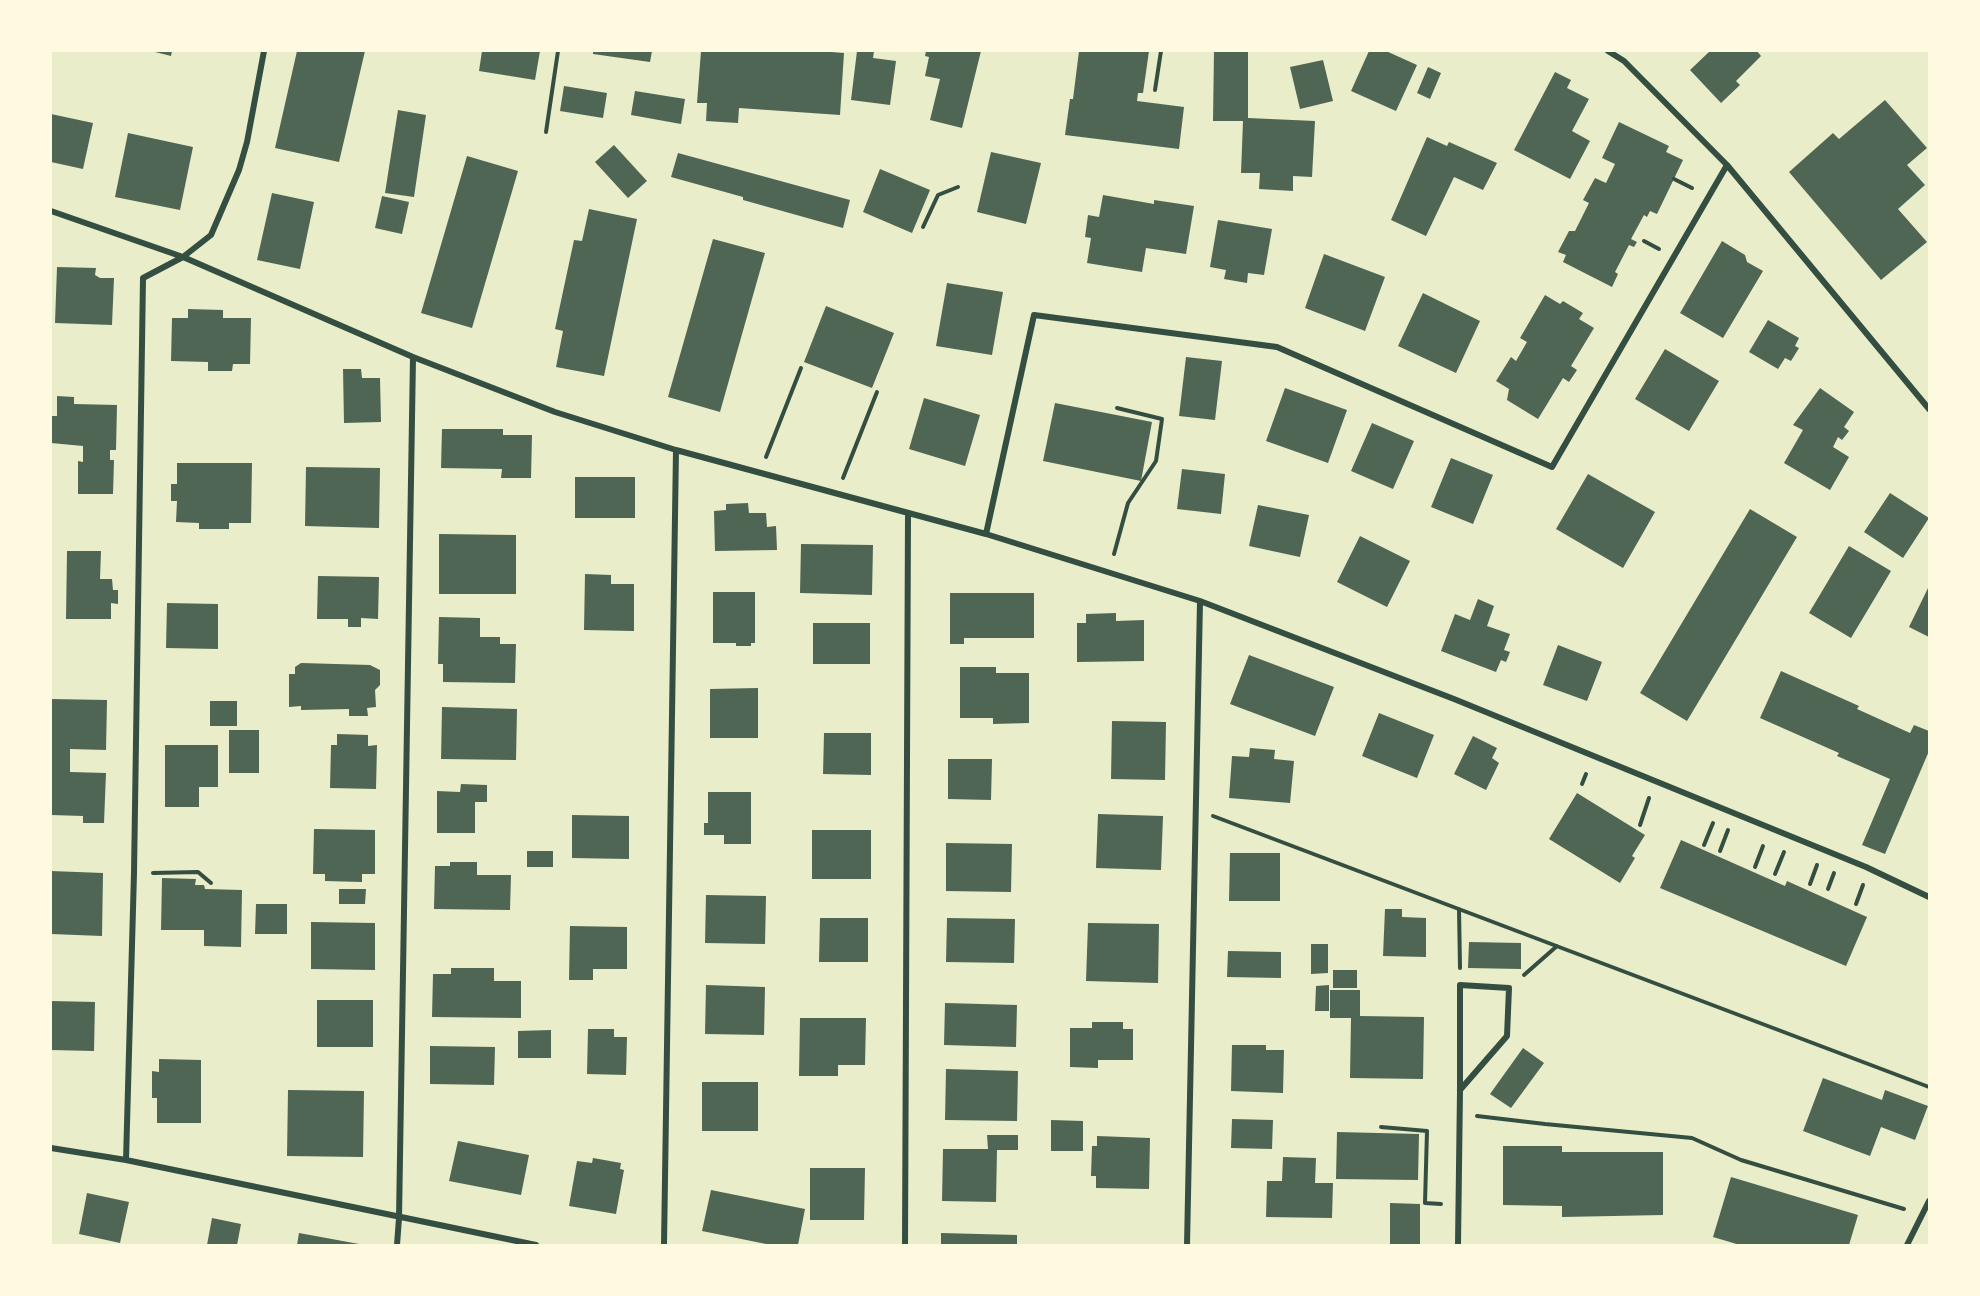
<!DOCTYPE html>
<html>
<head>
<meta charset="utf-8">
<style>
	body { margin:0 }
	#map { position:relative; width:1980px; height:1296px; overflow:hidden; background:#e9edc9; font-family:Helvetica,sans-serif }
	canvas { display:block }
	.frame { position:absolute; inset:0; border:52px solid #fefae0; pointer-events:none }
</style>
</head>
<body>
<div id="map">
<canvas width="1980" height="1296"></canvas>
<div class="frame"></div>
</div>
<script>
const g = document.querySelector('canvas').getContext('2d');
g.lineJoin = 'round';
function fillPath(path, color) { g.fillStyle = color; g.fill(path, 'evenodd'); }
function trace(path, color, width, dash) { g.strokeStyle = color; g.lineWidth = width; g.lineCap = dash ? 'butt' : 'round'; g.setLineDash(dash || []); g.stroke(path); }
fillPath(new Path2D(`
	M151,51H172L171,56Z
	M297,51H365L339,162L275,148Z
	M482,51H540L535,80L479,71Z
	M593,51H652L650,62L593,54Z
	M701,51H819L844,53L840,115L739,108L738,123L706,121L707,103H697Z
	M857,51H874L873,58L896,61L890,105L851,100Z
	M926,51H981L962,128L930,120L940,79L925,76L929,57L925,56Z
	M1079,51H1149L1143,93H1138L1137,101L1184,107L1179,149L1065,135L1070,99H1073Z
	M1214,51H1248V118L1315,121L1312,177L1293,176V191L1259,189L1260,173H1241L1243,121H1213Z
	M1369,51H1386L1417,65L1396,111L1351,91Z
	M1710,51H1757L1761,56L1736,81L1740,85L1721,103L1690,70Z
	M1323,60L1333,101L1300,109L1290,67Z
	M1428,67L1441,73L1430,99L1417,93Z
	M1555,72L1571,80L1567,88L1589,99L1572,131L1590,141L1570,179L1514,150Z
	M564,86L607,93L603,118L560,111Z
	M635,91L685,99L681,124L631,115Z
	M1885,100L1927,148L1907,165L1925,185L1898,209L1927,242L1881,280L1789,172L1833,133L1839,139Z
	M398,110L426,115L414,197L385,193Z
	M51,114L93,123L83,169L51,162Z
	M1619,122L1669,146L1666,152L1683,160L1657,214L1650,211L1647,217L1644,215L1631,239L1637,242L1634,247L1629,245L1615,272L1618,274L1612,287L1563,262L1566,255L1558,252L1569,231H1575L1589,203L1583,200L1595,178L1606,183L1615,164L1602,158Z
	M128,133L193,147L180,210L115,197Z
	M1427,137L1447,146L1449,142L1497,163L1483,190L1454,177L1426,236L1391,220Z
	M614,145L647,181L628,198L595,162Z
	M991,152L1041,163L1026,224L977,212Z
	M678,153L850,200L843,228L743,200V197L671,177Z
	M467,156L518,171L472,328L421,313Z
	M880,169L930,190L912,233L863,212Z
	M272,193L314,202L300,269L257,260Z
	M1103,195L1154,204V200L1194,206L1186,254L1146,248L1142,272L1087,263L1091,238L1085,237L1088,215L1099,217Z
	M382,196L409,202L402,234L375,228Z
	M589,209L637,219L604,376L556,367L563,331L555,329L574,240L582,241Z
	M1218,220L1272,229L1264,275L1248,273L1247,283L1224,279L1226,270L1210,267Z
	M713,239L765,253L720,412L668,397Z
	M1722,241L1745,255L1747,262L1763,271L1723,338L1680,313Z
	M1324,254L1385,277L1365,331L1305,308Z
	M57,267L96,268L95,275L100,278H114L112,325L55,323Z
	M947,283L1003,292L992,355L936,346Z
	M1423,293L1480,321L1456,373L1398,346Z
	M1545,295L1560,304L1563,301L1583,313L1579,319L1594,328L1571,366L1577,370L1569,382L1563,378L1538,419L1507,400L1509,389L1496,381L1511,357L1516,361L1527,342L1520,338Z
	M826,306L894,333L872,388L804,362Z
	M188,309L223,310V318H251L250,364H233L232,371H208V362L171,361L172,318H188Z
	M1768,320L1799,338L1795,346L1799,348L1791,361L1785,358L1778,369L1749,352Z
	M1665,349L1719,381L1689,431L1635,399Z
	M1186,357L1222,361L1215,420L1179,416Z
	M343,369H361L362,378H380L381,422L344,423Z
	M1285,388L1347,410L1328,463L1266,441Z
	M1820,388L1854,412L1844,427L1849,431L1842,440L1838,437L1833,447L1849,457L1830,490L1784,463L1803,430L1793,425Z
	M57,396L74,397V404L117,405L116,450H110V460H114L113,494H78V461L83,462V446L51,443V416H57Z
	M924,398L980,415L965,466L909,449Z
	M1055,403L1152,422L1141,481L1043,461Z
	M1372,423L1414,441L1393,489L1351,471Z
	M442,429H503V435H532L531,478H501L502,469L441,468Z
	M1451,458L1493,475L1473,524L1431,507Z
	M177,463H252L251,523H229V529H199V523L176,522L177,501H171V484H177Z
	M306,467L380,468L379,528L305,526Z
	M1182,469L1225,474L1221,514L1177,509Z
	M1588,474L1655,512L1623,568L1556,529Z
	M575,477H635V518H575Z
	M1890,493L1929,518L1903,558L1864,532Z
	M748,503L749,513H766L767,527L776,526L777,550L715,551L714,511L726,510V504Z
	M1258,505L1309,515L1300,557L1249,546Z
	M1750,509L1797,537L1687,721L1640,693Z
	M439,534L516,535V594H439Z
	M1360,536L1410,561L1387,607L1337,582Z
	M801,544L873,545L872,595L800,593Z
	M1849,546L1891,571L1851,638L1809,613Z
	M67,551H101L100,579H112L113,590H118V604L111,603V619H66Z
	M585,574L611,575V584H634V631L584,630Z
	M318,576L379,577L378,619L361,618V627H348V619H317Z
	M1929,586V637L1909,627Z
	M713,592H755V643H751V646H736V643H713Z
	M950,593H1034V638H964V644H950Z
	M1478,599L1494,606L1487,626L1510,634L1504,650L1510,652L1506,662L1501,660L1496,672L1441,651L1455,614L1470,620Z
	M167,603L218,604V649L166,648Z
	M1116,613V621L1144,620V661L1077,662V623H1086V614Z
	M439,617L480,618V637H500V644H516L515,683L443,682V664H438Z
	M813,623H870V664H813Z
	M1558,645L1602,662L1587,701L1543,685Z
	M1249,655L1334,687L1315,736L1230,704Z
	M301,663L370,665L380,670V685L375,690L376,707L367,708L368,716H349V709L301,710V706L289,707V674H295V667Z
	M960,667H996V673H1029V723L993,724V718H960Z
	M1781,671L1859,706L1857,709L1910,733L1914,725L1929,731V751L1885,854L1862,845L1890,779L1837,756L1839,753L1760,718Z
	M758,688V738H710V689Z
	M51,699L107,700L106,750L70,749V772L106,773L104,823H83V816L51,815Z
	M210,701H237V726H210Z
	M442,707L517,709L516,760L441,759Z
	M1379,713L1434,735L1417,778L1362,756Z
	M1112,721L1166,722L1165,780L1111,779Z
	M229,730H259V773H229Z
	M824,733H871V775L823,774Z
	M337,734L368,735V746L377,745L376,789L330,788L331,745H337Z
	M1473,736L1497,748L1492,758L1499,763L1486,790L1454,774Z
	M165,745H218V787H199V807H165Z
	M1250,748L1275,750L1274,759L1294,761L1290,803L1229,798L1232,756L1249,757Z
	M948,759H992L991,800L948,799Z
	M461,784L487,785V802H475V833H437V791L460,792Z
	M708,792H751V844H724V835H704V823H708Z
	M1577,793L1645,835L1632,856L1635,858L1620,883L1549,839Z
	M1098,814L1163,816L1161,870L1096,868Z
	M572,815L629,816V859L572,858Z
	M314,829L375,830V874H362V882L325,881V874H313Z
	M812,830H871V879H812Z
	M1681,840L1785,886L1787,881L1867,917L1846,966L1660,888Z
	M946,843L1012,844L1011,892L946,891Z
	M527,851H553V867H527Z
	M1230,853H1280V901H1229Z
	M450,862H477V875H511L510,910L434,909L435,866H450Z
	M51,871L103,873L102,936L51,934Z
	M162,878L196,879L195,885H204L205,889L242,890L241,947L204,946V930H161Z
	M339,889H366L365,904H339Z
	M706,895L766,896L765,944L705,943Z
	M256,904H287V934H255Z
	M1385,909H1402V917L1426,918V957L1383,956Z
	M820,918H868V962H819Z
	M947,918L1015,919L1014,963L946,962Z
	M311,922L375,923V970L311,969Z
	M1088,923L1159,924L1158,983L1086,981Z
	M570,926L627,927V969H593V980H569Z
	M1469,942L1521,943V969L1468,968Z
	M1311,944H1328V973L1311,974Z
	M1228,951L1281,952V978L1227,977Z
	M451,968H494V981H521V1018L432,1017L433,974H451Z
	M1333,970H1357V988H1333Z
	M706,985L765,987L764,1035L705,1034Z
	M1329,985V1011H1315L1316,986Z
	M1330,990H1360V1016L1424,1017L1423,1079L1350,1078L1351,1018H1330Z
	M317,1000H373V1047H317Z
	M51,1001L95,1002L94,1051L51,1050Z
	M945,1003L1017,1005L1016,1047L944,1045Z
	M800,1018H866L865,1065H838V1076H799Z
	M1092,1022H1123V1029H1133V1060H1098V1068L1070,1067V1028H1092Z
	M588,1029H614V1037H627L626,1075L587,1074Z
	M551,1030V1058H518V1031Z
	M1232,1045H1266V1050H1284L1283,1093L1231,1091Z
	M430,1046L495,1047L494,1085L430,1084Z
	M1523,1048L1544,1063L1511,1108L1490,1094Z
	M159,1059L201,1060V1123H157V1098H152V1071L159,1072Z
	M946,1069L1018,1071L1017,1121L945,1120Z
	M1823,1078L1882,1100L1885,1090L1928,1106L1915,1140L1881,1127L1870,1156L1803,1131Z
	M702,1082H758V1131H702Z
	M288,1090L364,1091L363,1157L287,1156Z
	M1232,1119L1273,1120L1272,1149L1231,1148Z
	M1051,1120L1083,1121V1151H1051Z
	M1337,1132L1419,1134L1418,1180L1336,1179Z
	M987,1135H1018V1150H997L996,1202L942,1201L943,1149H988Z
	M1097,1136L1150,1138L1149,1189L1096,1188V1176H1091L1092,1146H1097Z
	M458,1141L529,1155L521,1195L449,1181Z
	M1503,1146H1562V1152H1663V1215L1562,1217V1206L1503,1205Z
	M1283,1157L1316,1158L1315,1183H1333L1332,1218L1266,1217L1267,1181H1282Z
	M593,1158L621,1163L620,1169L624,1170L616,1214L569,1206L577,1161L592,1163Z
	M810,1168H865L864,1220H810Z
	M1731,1177L1858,1215L1849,1245H1740L1713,1237Z
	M711,1190L805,1209L798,1245H771L702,1231Z
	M87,1193L129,1202L120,1243L79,1234Z
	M1390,1203L1420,1204V1245H1390Z
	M212,1218L241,1224L237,1245H207Z
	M299,1233L359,1244V1245H297Z
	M941,1233L1017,1235V1245H941Z`), '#4f6655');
trace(new Path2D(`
	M1155,90L1161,51
	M546,132L558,51
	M1674,179L1692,188
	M923,227L938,195L958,187
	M1644,241L1659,249
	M766,457L801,368
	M843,478L877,392
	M1114,554L1128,503L1156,461L1162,419L1117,408
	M1582,784L1586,774
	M1213,816L1929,1087
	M1640,825L1649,798
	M1704,845L1713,823
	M1720,851L1728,830
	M1755,867L1763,846
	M153,873L198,872L211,883
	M1775,874L1784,852
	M1810,884L1817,865
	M1828,889L1834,873
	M1856,904L1863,885
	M1459,909L1460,968
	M1524,975L1557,946
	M1477,1116L1545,1124L1692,1138L1741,1160L1904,1209
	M1381,1127L1427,1131L1425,1203L1441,1204`), '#344e41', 4);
trace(new Path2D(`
	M1608,51L1624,61L1727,165L1929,409
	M51,211L183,257L413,357L555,412L676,450L986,534L1200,601L1454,699L1866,867L1929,897
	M986,534L1034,315L1277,347L1552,467L1727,165
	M51,1148L126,1160L536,1245
	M126,1160L134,873L143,278L183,257L211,235L239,170L247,142L264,51
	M397,1245L399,1218L413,357
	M664,1245L676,450
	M905,1245L908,513
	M1187,1245L1200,601
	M1458,1245L1460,1090V985L1509,988L1507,1036L1460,1090
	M1907,1245L1929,1201`), '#344e41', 6);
</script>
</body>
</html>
